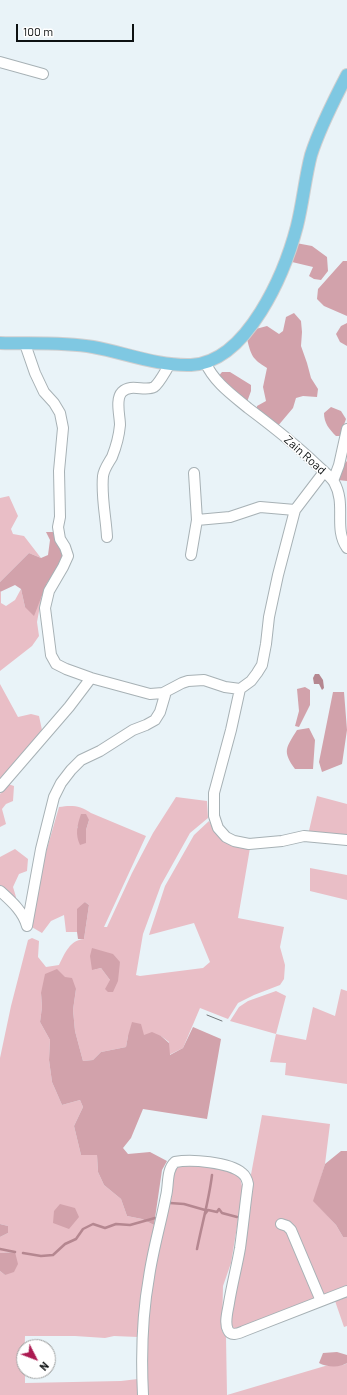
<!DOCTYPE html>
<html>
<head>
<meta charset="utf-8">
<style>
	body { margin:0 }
	#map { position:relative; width:347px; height:1395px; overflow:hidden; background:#e9f3f8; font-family:Barlow,sans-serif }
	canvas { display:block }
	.north { position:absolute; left:16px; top:1339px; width:40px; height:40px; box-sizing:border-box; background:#fff; border:1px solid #9ea0a0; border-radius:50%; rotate:132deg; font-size:11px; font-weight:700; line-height:16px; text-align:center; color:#0d1112 }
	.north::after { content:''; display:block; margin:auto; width:14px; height:18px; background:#ab1a51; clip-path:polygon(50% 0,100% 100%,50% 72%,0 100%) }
	.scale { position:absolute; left:16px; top:24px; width:118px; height:18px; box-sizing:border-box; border:2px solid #0d1112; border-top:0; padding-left:5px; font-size:12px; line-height:14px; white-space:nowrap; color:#0d1112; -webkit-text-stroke:3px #fff; paint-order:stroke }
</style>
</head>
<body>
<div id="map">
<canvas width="347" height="1395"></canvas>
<div class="north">N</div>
<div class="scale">100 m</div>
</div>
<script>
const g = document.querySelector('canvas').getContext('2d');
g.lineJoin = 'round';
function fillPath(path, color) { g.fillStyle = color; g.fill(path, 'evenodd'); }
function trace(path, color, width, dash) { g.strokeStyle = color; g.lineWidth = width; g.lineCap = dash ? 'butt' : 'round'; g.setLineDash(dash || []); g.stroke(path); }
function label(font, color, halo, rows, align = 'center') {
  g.font = font + ' Barlow,sans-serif'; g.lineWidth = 3; g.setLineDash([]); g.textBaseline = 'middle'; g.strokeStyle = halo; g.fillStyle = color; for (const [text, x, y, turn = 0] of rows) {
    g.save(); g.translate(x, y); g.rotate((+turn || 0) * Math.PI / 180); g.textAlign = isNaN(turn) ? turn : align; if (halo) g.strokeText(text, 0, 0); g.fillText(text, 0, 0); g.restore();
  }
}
fillPath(new Path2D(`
	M9,496L18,516L11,529L13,534L24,536L41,558L29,553L0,582V498Z
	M21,589L25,607H37L42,595L37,622L39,636L32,646L0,671V592H1V603L6,606L15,600Z
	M0,684L18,717L31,714L39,716L42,730L0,780Z
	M8,784L14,786L13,801L6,804L2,809L6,824L0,827V794Z
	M317,796L347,804V838L308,835Z
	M176,797L207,801L208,818L190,833L161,885L143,934L136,975L140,976L203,968L210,962L194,923L149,935L165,886L194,835L209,821L215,832L232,846L250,848L238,918L284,927L280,947L285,965L284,979L280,985L254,995L238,1003L228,1019L200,1008L183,1048L169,1055V1042L161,1036L144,1035L128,1036L126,1047L101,1052L93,1060L83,1061L75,1031L73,1010L76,989L41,993L42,1007L40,1022L50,1040L49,1060L52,1082L62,1105L80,1100L83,1107L74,1126L81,1155H97L98,1172L104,1185L121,1199L127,1216L142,1219L154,1225L138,1337L114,1336L105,1338L75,1336H25L24,1371H25V1383L121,1381L146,1378L149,1301L173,1170L179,1164L208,1166L229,1170L240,1178L243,1190L231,1263L223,1286L222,1331L226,1337L227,1395L325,1366L344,1365L347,1363V1395H0V1271L5,1275L15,1252L0,1253V1237L8,1233V1226L0,1224V1058L11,1006L28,940L32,938L39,941L38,957L46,967L59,965C65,953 70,940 84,939L89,905L85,902L77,924V932H66L64,915L51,921L42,933L30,926L46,852L59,807C71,805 80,805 91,813L146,836L104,927H107L132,873L153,833ZM89,820L86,830V843L77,827ZM120,962L110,980L101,968L92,970Z
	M15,849L28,859L27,871L19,874L13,887L16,897L15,901L0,885V857Z
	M310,868L347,875V900L310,891Z
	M341,989L347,991V1084L285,1075L286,1063L270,1062L276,1034L230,1021L239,1007L248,1001L276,991L286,996L276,1034L306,1040L313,1007L335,1016Z
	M262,1115L330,1124L325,1164L314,1201L336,1225L343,1237H347V1288L323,1297L288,1220L287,1230L318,1296L314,1300L233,1333L228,1328L250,1180Z
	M347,1294V1326L344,1327L334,1298Z`), '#e9bec6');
fillPath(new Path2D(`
	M296,243L312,246L327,257L328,271L321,280L314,279L309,276L313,267L292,262L289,259Z
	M343,261H347V316L324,306L317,299L318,289Z
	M294,313L301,321L302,332L301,346L307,363L311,378L318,389L317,397L303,396L296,398L293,408L277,427L257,411V406L266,401L263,387L267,368C252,359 251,355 247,339L252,330L267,326L279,334L283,331L286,317Z
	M347,323V346L340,342L336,334L341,326Z
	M222,372H230L251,385V391L247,402L217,378Z
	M331,407L341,411L346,419L340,436H336C329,429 324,423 324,413Z
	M347,461V481L338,480V470Z
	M46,532H53L64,554L59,566L47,583L34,616L25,607L21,589L15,585L0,592V582L29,553L41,558L48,555L50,540Z
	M305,687L310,690V705L299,727L295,726L299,711L297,689Z
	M333,692H344L347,730L342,764L322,772L319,762Z
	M309,728L315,740L313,769H295C282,751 286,748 297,730Z
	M81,814H86L89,820L86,830V843L80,845C75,834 77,826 81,814Z
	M85,902L89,905L84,939H78L77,932V909Z
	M92,948L113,954L120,962L118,981L113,992H108L105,989L110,980L101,968L92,970L90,956Z
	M57,969L65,977L72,978L76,989L73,1010L75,1031L83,1061L93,1060L101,1052L126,1047L128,1036L132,1022L141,1024L144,1035L152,1032L161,1036L169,1043L170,1055L183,1048L193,1027L221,1039L207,1119L143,1109L131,1138L123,1148L128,1154L150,1152L167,1161L162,1170L154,1225L142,1219L127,1216L121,1199L104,1185L98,1172L97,1155H81L74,1126L83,1107L80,1100L62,1105L52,1082L49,1060L50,1040L40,1022L42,1007L41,993L45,974Z
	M341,1151H347V1237H343L336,1225L313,1201L325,1164Z
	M60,1204L75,1208L79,1217L69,1229L53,1223L54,1211Z
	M0,1224L8,1226V1233L0,1237Z
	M15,1252L18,1264L14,1272L5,1275L0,1271V1253Z
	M337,1352L347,1355V1363C340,1368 326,1367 319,1363L323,1353Z`), '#d2a2ab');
fillPath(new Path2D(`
	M315,674H319L323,680L324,688L322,690L319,684H314L313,678Z`), '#b58790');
trace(new Path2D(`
	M170,1203L184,1204L205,1210
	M205,1214L208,1210L217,1212L219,1209L222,1213L237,1217
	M0,1249L15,1252
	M197,1249C202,1224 209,1200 212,1175
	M23,1253L41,1256L53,1255L65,1244L76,1239L83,1229L93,1224L105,1228L116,1224L130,1225L155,1218`), '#b58790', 2.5);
const minor = new Path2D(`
	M0,62L43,74
	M25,344L35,373L44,392L54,403L60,413L63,428L59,471L60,517L58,527L60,539L65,547L68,556L63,567L49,591L45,608L51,655L56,664L66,669L91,678L150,694L163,693L182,683L188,681L204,680L225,687L240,689L251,681L257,673L262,665L266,644L269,617L278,575L295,510L324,472
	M205,362C214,382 231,394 248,408C272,426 295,444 316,464C322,470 329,475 334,482C347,505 333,528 347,548
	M194,473L197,520L230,517L260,507L295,510
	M333,481L339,465L347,429
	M107,537C106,517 101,497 103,476C104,469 108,464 112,457C116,447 119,436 120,425C120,416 115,399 122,392C131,383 145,392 154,387C159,384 166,370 170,364
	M191,555L197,520
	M240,689L231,730L214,793V816L218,828L226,837L234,841L249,844L282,841L304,836L347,840
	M0,787L69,707L91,678
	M0,891C11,901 23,911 27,926
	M27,926L41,849L54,797L61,783L71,770L81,760L100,751L133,730L146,725L155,720L160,712L165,695L163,693
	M281,1224L287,1226L291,1230L321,1301
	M143,1395C141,1355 142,1316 149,1277C153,1249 161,1223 166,1196C169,1185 166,1170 175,1162C191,1159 229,1162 242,1173C246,1176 247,1179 248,1184C245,1205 243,1227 240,1248C237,1266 232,1284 229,1303C228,1310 224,1323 228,1330C231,1337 239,1333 244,1331L347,1291`);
const major = new Path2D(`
	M0,343C31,344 63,342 93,347C126,353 157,366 191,365C248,362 285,272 297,226C303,202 305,178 311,155C319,130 335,98 347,75`);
trace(minor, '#a7b1b5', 12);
trace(major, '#cfcfd0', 14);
trace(minor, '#fff', 10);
trace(major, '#7fc8e2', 12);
trace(new Path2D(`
	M207,1015L222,1021`), '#71777a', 1);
label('12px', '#0d1112', '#fff', [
	["Zain Road",305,455,42]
]);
</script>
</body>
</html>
